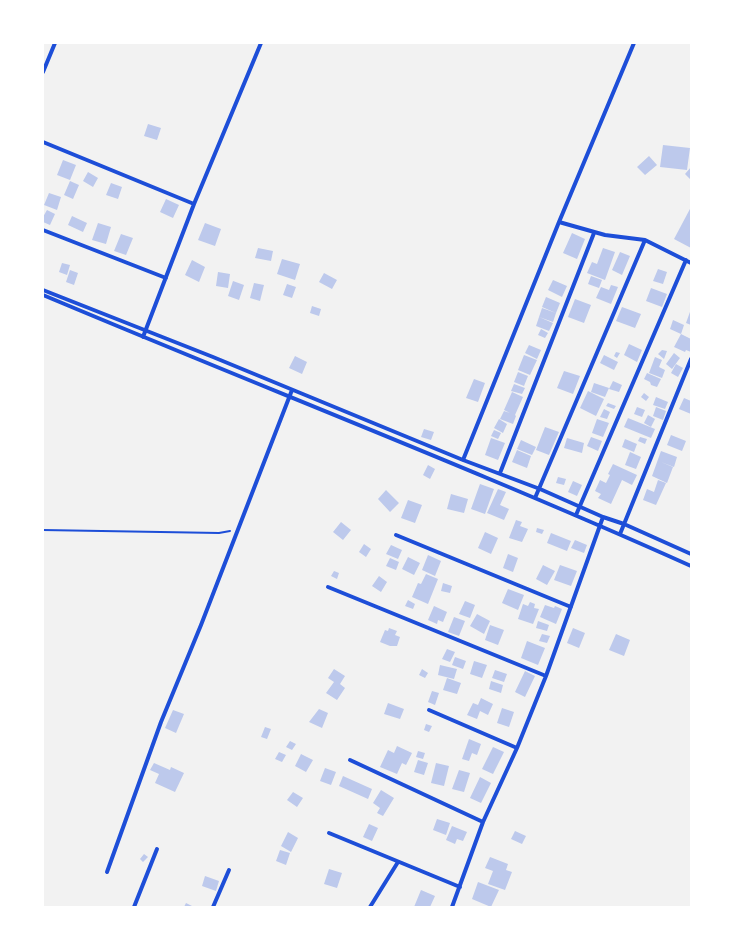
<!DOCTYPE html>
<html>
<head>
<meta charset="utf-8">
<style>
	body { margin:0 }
	#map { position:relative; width:734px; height:950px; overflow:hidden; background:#f2f2f2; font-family:Arial,sans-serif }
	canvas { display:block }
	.frame { position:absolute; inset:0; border:44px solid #fff; pointer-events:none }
</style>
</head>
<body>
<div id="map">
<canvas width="734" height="950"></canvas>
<div class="frame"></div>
</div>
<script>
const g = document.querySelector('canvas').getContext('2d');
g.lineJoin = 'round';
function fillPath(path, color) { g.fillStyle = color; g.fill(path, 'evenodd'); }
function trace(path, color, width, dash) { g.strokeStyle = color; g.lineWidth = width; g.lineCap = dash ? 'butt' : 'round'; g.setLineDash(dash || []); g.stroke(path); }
fillPath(new Path2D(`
	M148,124L161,128L157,140L144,136Z
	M663,145L690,148L687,170L660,167Z
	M649,156L657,165L645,175L637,167Z
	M63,160L76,165L70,180L57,175Z
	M691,167V180L685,174Z
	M88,172L98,178L93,187L83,181Z
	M70,181L79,185L73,199L64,195Z
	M111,183L122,187L118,199L106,195Z
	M49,193L61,197L57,210L44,205Z
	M166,199L179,205L173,218L160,212Z
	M691,207V248L674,239Z
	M47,210L55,214L50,225L43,222V217Z
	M72,216L87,223L83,232L68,225Z
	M98,223L111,227L106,244L92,240Z
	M205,223L221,229L215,246L198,240Z
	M572,233L585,239L577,259L563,253Z
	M121,234L133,238L126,255L114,251Z
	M258,248L273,251L271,261L255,258Z
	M603,248L615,252L605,280L587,273L592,262L597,264Z
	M620,252L630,256L622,275L612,270Z
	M282,259L300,264L295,280L277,274Z
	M192,260L205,267L199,282L185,275Z
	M62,263L70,265L67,275L59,272Z
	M658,269L667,272L663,284L653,281Z
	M70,270L78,273L74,285L66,282Z
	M218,272L230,274L228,288L216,286Z
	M324,273L337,280L332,289L319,282Z
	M591,276L602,280L599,288L588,284Z
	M553,280L567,286L562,297L548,290Z
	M233,281L244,285L239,300L228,296Z
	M254,283L264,285L260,301L250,298Z
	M287,284L296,287L292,298L283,295Z
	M611,285L618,287L611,304L596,298L601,287L609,290Z
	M651,288L667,294L662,307L646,301Z
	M546,297L560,303L556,313L542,307Z
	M575,299L591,305L584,323L568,317Z
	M312,306L321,309L319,316L310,313Z
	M622,307L641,314L635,328L616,321Z
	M542,308L556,313L553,322L539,317Z
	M691,309V325L686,323Z
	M539,317L553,323L549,331L536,326Z
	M673,320L684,325L681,334L691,339V352L686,350L685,352L674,347L681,334L670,329Z
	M541,329L548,333L545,338L538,335Z
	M629,344L642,350L637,362L624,355Z
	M529,345L541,350L537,359L525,353Z
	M662,350L667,351L664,359L658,354Z
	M616,352L620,353L617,358L614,356Z
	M674,353L680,358L672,369L666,364Z
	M524,355L537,360L530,375L518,370Z
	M604,355L618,362L614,370L600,363Z
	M295,356L307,362L302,374L289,368Z
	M655,357L662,360L659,367L665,370L662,378L649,373Z
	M676,364L683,368L678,377L671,373Z
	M564,371L580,376L573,394L557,388Z
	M518,372L528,376L524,386L514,382Z
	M647,373L661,379L657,387L651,385L650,382L644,379Z
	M474,379L485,383L478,402L466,398Z
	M613,381L622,385L619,392L609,389Z
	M594,383L609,388L605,397L591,392Z
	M514,384L525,388L522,394L511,391Z
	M588,391L604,399L596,416L580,408Z
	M512,392L523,397L515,415L516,416L513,424L500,419L504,411L510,413L504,410Z
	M644,393L649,397L646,401L641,397Z
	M656,397L668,402L665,409L653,405Z
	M684,398L691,401V414L679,409Z
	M608,403L616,406L614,409L606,406Z
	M637,407L645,410L642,417L634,414Z
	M656,407L666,411L663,420L653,416Z
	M604,409L610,412L607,419L600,417Z
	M648,415L655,419L651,427L644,423Z
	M628,418L655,429L651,438L624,427Z
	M499,419L507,424L503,433L494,428Z
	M597,419L609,423L603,437L592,433Z
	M545,427L559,432L549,455L536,450Z
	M424,429L434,432L431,440L421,437Z
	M494,430L501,433L498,439L491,436Z
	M671,435L686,441L682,451L667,445Z
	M591,437L602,441L598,451L587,446Z
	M640,437L647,439L645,444L638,441Z
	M491,438L505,443L498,460L485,455Z
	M567,438L584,443L582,453L564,448Z
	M625,439L637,444L634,452L622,447Z
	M521,440L536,447L532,455L517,449Z
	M517,450L531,456L527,468L512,462Z
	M661,451L677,457L674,467L661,462L673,467L667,483L652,476Z
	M630,452L641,457L636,469L625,465Z
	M613,464L637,475L632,485L622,480L611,504L598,498L601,494L595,491L600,480L606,483L610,475L608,474Z
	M428,465L435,469L430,479L423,475Z
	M558,477L566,479L564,485L556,483Z
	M658,480L666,483L656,505L643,500L647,489L654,492Z
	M573,481L582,485L577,496L568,492Z
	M480,484L494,489L485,514L471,509Z
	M498,489L506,492L500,505L509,509L504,520L487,513Z
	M386,490L399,503L390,512L378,499Z
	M451,494L468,499L464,513L447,509Z
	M408,500L422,505L415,523L401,518Z
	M516,520L522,522L520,526L528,529L522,542L509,538Z
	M341,522L351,530L343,540L333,532Z
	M537,528L544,530L542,534L536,532Z
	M485,532L498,538L491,554L478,548Z
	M551,533L571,541L567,551L547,543Z
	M575,540L587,545L584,553L571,548Z
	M364,544L371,549L366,557L359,552Z
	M391,545L402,550L398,559L386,554Z
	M508,554L518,558L513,572L503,568Z
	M428,555L441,561L435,576L422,570Z
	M408,557L420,563L414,575L402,569Z
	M390,558L399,562L396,570L386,566Z
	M543,565L555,571L547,585L536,579Z
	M560,565L577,571L571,586L554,580Z
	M334,571L339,573L337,579L331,576Z
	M426,574L438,579L428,604L412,597L418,583L421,584Z
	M379,576L387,582L381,592L372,586Z
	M443,583L452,586L450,593L441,591Z
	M508,589L524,595L518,610L502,603Z
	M408,600L415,604L413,609L405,606Z
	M465,601L475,605L470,618L459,614Z
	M530,602L535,604L534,608L539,609L533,624L518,619L523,604L528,606Z
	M545,605L554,608L555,606L562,609L556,624L540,617Z
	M434,606L447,612L443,622L438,620L437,624L428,620Z
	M477,614L490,621L484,634L470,626Z
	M454,617L465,621L459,636L448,632Z
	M538,621L549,625L547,631L536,628Z
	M490,625L504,630L498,645L485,640Z
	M389,628L397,631L395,635L400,637L397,646H390L380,642L385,630L388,631Z
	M573,628L585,633L579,648L567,643Z
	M542,634L550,636L547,643L539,641Z
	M616,634L630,640L624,656L609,650Z
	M527,641L545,648L538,665L521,658Z
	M447,649L455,652L450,662L442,659Z
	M455,657L466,661L463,669L452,665Z
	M474,661L487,665L482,678L470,674Z
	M440,665L457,669L454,679L438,675Z
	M334,669L345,676L340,684L345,688L337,700L326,693L334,682L328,678Z
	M422,669L428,673L425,678L419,675Z
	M495,670L507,674L504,682L492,678Z
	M525,671L535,676L525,697L515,692Z
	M447,678L461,683L457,694L443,690Z
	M491,681L503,685L501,693L489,689Z
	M432,691L439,693L435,705L428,702Z
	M481,698L493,704L488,715L480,711L477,719L467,715L473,703L478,705Z
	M388,703L404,709L400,719L384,714Z
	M502,708L514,712L509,727L497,723Z
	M319,709L328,713L322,728L309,722Z
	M173,710L184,714L176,733L165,728Z
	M426,724L432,726L429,732L424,730Z
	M265,727L271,729L267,739L261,737Z
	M469,739L481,744L477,755L472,753L469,761L462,759Z
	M290,741L296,744L292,750L286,747Z
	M397,746L412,753L406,765L402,763L397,774L380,767L388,750L394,753Z
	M493,747L504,752L493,774L482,769Z
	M418,751L425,753L423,759L416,757Z
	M279,752L286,755L282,762L275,759Z
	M301,754L313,760L306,772L295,766Z
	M418,760L428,763L424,775L414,772Z
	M154,763L170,770L171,767L184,773L175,792L155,783L159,774L150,770Z
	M436,763L449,766L444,786L431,783Z
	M325,768L336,772L331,785L320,781Z
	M459,770L470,773L464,792L452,789Z
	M343,776L372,789L368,799L339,786Z
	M480,777L491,783L481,803L470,798Z
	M381,790L394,798L383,816L377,813L380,808L373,803Z
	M293,792L303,798L297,807L287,800Z
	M437,819L450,823L446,835L433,830Z
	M369,824L378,828L372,841L363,837Z
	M452,826L467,832L463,841L457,839L455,844L446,840Z
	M515,831L526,836L522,844L511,839Z
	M288,832L298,838L291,852L281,846Z
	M280,850L290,853L286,865L276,861Z
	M144,854L148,857L143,862L140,859Z
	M490,857L508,864L506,870L512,872L505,890L488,884L493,871L485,868Z
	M329,869L342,873L337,888L324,884Z
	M205,876L219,881L216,891L202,886Z
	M478,882L499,890L491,907L472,899Z
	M421,890L435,896L430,907H414Z
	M186,903L194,907H184Z`), '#bdc9ec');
trace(new Path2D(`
	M43,530L219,533L230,531`), '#1d4ed8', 2);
trace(new Path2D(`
	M43,72L55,43
	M43,142L194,204
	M559,222L605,235L645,240L691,263
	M43,230L166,278
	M43,290L213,357L463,460L540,489L603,517L624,524L691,554
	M43,295C259,386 477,470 691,566
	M143,337L194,204L261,43
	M463,460L559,222L634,43
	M500,473L594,233
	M535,498L645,240
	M576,515L686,260
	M620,534L691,359
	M396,535L571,607
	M328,587L546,676
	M429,710L517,748
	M350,760L483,822
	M329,833L460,887
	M107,872L161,722L201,625L292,390
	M134,907L157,849
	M213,907L229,870
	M370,907L398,862
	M452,907L483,822L517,748L546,676L603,517`), '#1d4ed8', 4);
</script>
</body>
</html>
